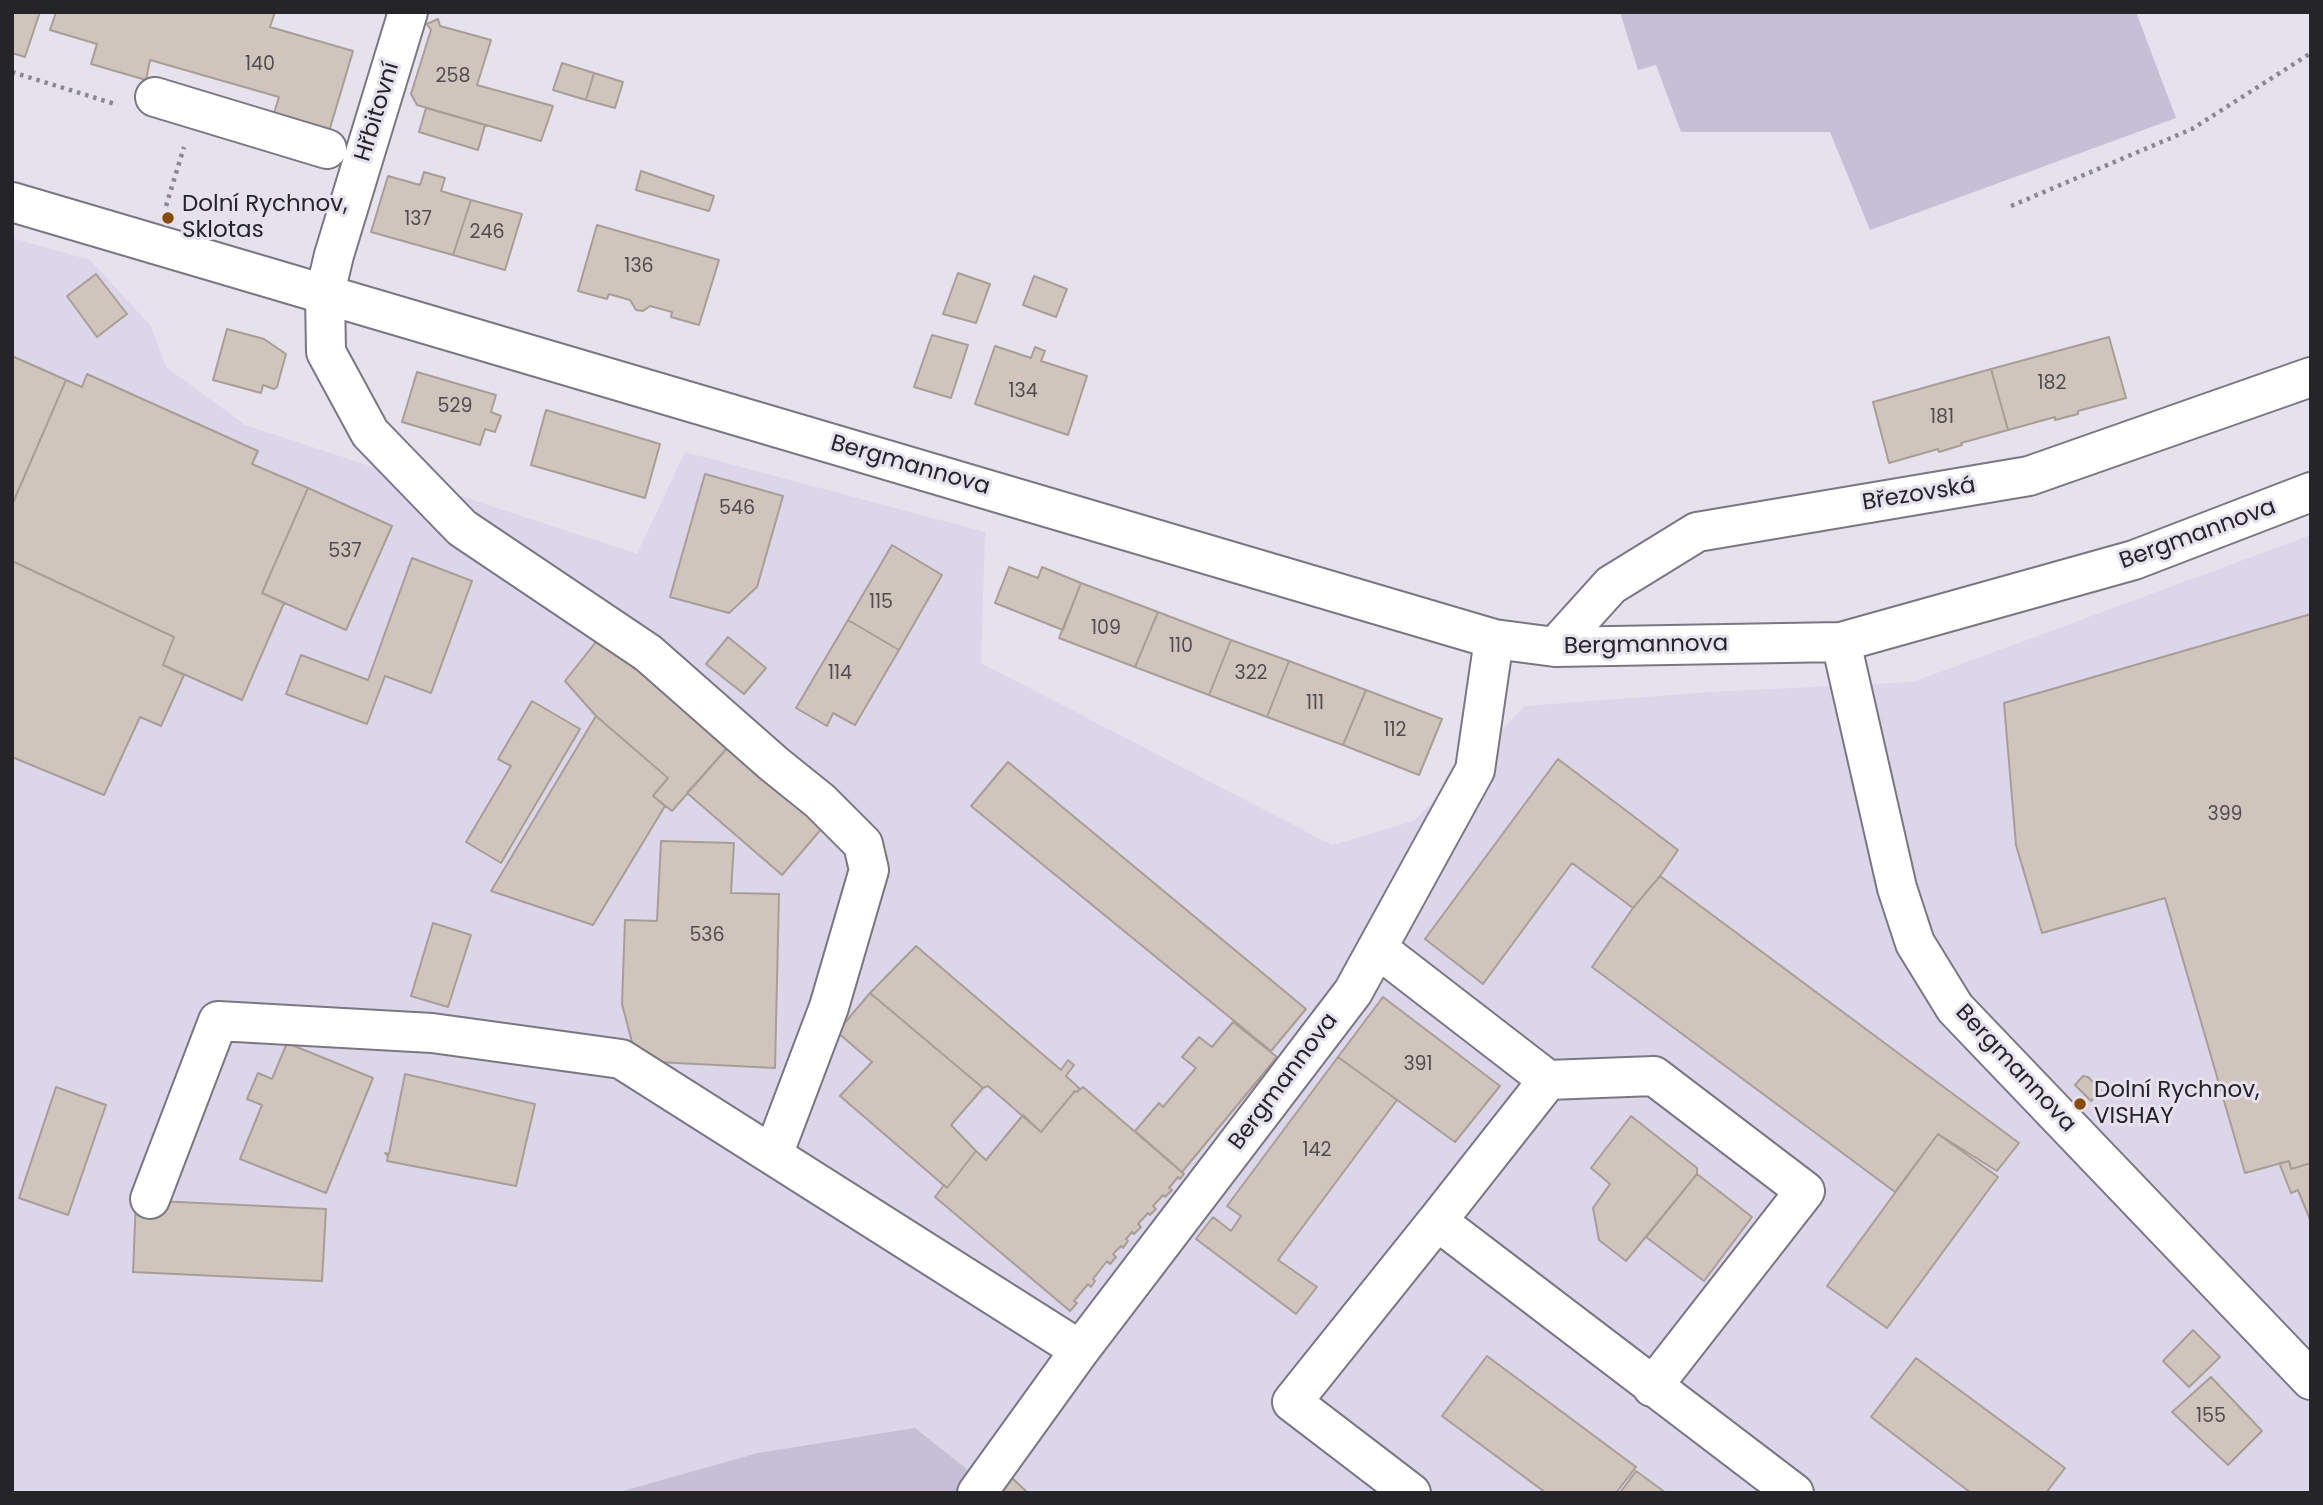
<!DOCTYPE html>
<html>
<head>
<meta charset="utf-8">
<style>
	body { margin:0 }
	#map { position:relative; width:2323px; height:1505px; overflow:hidden; background:#e5e1ed; font-family:Poppins,sans-serif }
	canvas { display:block }
	.frame { position:absolute; inset:0; border:14px solid #252429; pointer-events:none }
</style>
</head>
<body>
<div id="map">
<canvas width="2323" height="1505"></canvas>
<div class="frame"></div>
</div>
<script>
const g = document.querySelector('canvas').getContext('2d');
g.lineJoin = 'round';
function fillPath(path, color) { g.fillStyle = color; g.fill(path, 'evenodd'); }
function trace(path, color, width, dash) { g.strokeStyle = color; g.lineWidth = width; g.lineCap = dash ? 'butt' : 'round'; g.setLineDash(dash || []); g.stroke(path); }
function label(font, color, halo, rows, align = 'center') {
  g.font = font + ' Poppins,sans-serif'; g.lineWidth = 6; g.setLineDash([]); g.textBaseline = 'middle'; g.strokeStyle = halo; g.fillStyle = color; for (const [text, x, y, turn = 0] of rows) {
    g.save(); g.translate(x, y); g.rotate((+turn || 0) * Math.PI / 180); g.textAlign = isNaN(turn) ? turn : align; if (halo) g.strokeText(text, 0, 0); g.fillText(text, 0, 0); g.restore();
  }
}
fillPath(new Path2D(`
	M12,238L90,260L150,325L166,367L245,425L637,554L685,452L985,532L981,663L1332,845L1414,821L1525,706L1712,692L1913,682L2311,535V1493H12Z`), '#dbd6e9');
fillPath(new Path2D(`
	M1620,12H2136L2176,118L1870,230L1830,132H1681L1656,65L1638,70Z
	M915,1428L997,1493H616L758,1453Z`), '#c6bfd6');
const building = new Path2D(`
	M12,12H40L25,57L12,53Z
	M56,12H275L270,27L353,51L328,135L273,116L279,97L150,60L146,80L91,64L97,44L50,30Z
	M438,19L440,26L491,40L477,85L553,106L541,141L417,105L411,94L431,30L427,24Z
	M562,63L594,73L586,100L553,90Z
	M594,73L623,82L615,108L586,100Z
	M426,108L485,125L478,150L419,132Z
	M641,171L714,196L709,211L636,190Z
	M424,172L445,178L441,191L471,200L453,255L371,232L388,176L420,185Z
	M471,200L522,214L505,270L453,255Z
	M597,225L719,260L699,325L671,317L672,312L650,306L643,311L636,310L630,300L609,294L607,299L578,291Z
	M958,273L990,284L976,323L943,314Z
	M96,274L127,314L97,337L67,296Z
	M1034,276L1067,289L1056,317L1023,305Z
	M227,329L264,339L286,354L277,387L274,389L263,385L261,393L213,380Z
	M932,335L968,345L951,398L914,387Z
	M2109,337L2126,398L2078,411V414L2055,420V417L2008,430L1991,369Z
	M995,346L1031,358L1035,347L1045,351L1041,361L1087,376L1068,435L975,404Z
	M12,356L66,380L12,505Z
	M1991,369L2008,430L1961,443L1962,445L1939,452L1938,449L1889,463L1873,402Z
	M417,372L496,395L491,412L501,416L495,432L485,429L480,445L402,422Z
	M87,374L258,451L252,464L308,488L262,593L284,603L242,700L163,665L174,637L12,561V505L66,380L82,387Z
	M546,410L660,444L645,498L531,465Z
	M705,474L783,496L757,587L729,613L670,597Z
	M308,488L392,526L346,630L262,593Z
	M892,545L942,575L899,650L848,620Z
	M412,558L472,581L431,693L385,676L367,724L286,694L301,655L368,680Z
	M12,561L174,637L163,665L184,675L161,726L140,717L104,795L12,757Z
	M1009,567L1038,578L1042,567L1081,583L1063,630L995,603Z
	M1081,583L1158,612L1135,667L1059,638Z
	M1158,612L1231,640L1209,695L1135,667Z
	M2311,614V1163L2291,1169L2289,1161L2245,1173L2165,898L2042,933L2016,845L2004,703Z
	M848,620L899,650L855,725L833,713L827,726L796,708Z
	M728,637L766,668L744,694L706,664Z
	M599,638L635,669L637,667L729,746L672,811L653,796L668,778L596,716L565,681Z
	M1231,640L1289,661L1267,717L1209,695Z
	M1289,661L1366,690L1343,745L1267,717Z
	M1366,690L1442,719L1419,775L1343,745Z
	M532,701L580,729L501,863L466,842L511,766L498,759Z
	M596,716L668,778L653,796L665,806L593,925L491,891Z
	M729,746L823,827L782,875L687,793Z
	M1558,759L1678,850L1660,876L1633,908L1572,863L1483,984L1425,939Z
	M1008,762L1306,1009L1271,1051L971,806Z
	M661,841L734,843L731,893L779,894L775,1068L637,1061L622,1004L625,920L657,921Z
	M1660,876L2019,1143L1997,1171L1938,1134L1895,1192L1592,967L1633,908Z
	M433,923L471,935L448,1007L411,996Z
	M916,946L1061,1070L1068,1060L1074,1065L1066,1076L1080,1089L1077,1092L1075,1091L1041,1132L988,1086L983,1088L870,993Z
	M870,993L983,1088L951,1125L976,1151L947,1188L840,1096L872,1062L837,1032Z
	M1383,997L1500,1086L1455,1142L1338,1057Z
	M1233,1022L1277,1057L1182,1172L1135,1131L1159,1103L1163,1107L1196,1068L1182,1057L1199,1037L1212,1047Z
	M287,1043L373,1078L326,1193L240,1159L262,1105L247,1099L258,1073L272,1079Z
	M1338,1057L1397,1100L1278,1260L1317,1287L1296,1314L1196,1239L1213,1217L1231,1231L1241,1216L1227,1206Z
	M405,1074L535,1104L516,1186L387,1161L388,1156L385,1153L389,1154Z
	M2083,1076L2088,1077L2101,1090L2091,1101L2075,1085Z
	M56,1087L106,1105L68,1215L19,1198Z
	M1083,1087L1184,1174L1180,1179L1178,1177L1169,1188L1172,1190L1165,1197L1163,1195L1153,1206L1156,1209L1150,1215L1148,1213L1138,1224L1141,1227L1134,1234L1132,1232L1126,1239L1128,1241L1123,1248L1121,1246L1113,1254L1116,1257L1110,1264L1107,1261L1093,1279L1095,1281L1091,1287L1088,1284L1074,1301L1077,1303L1070,1311L935,1197L944,1185L947,1188L976,1151L986,1160L1023,1115L1041,1132L1075,1091L1077,1092Z
	M1631,1116L1697,1168V1174L1626,1261L1599,1240L1593,1208L1610,1184L1591,1168Z
	M1938,1134L1998,1177L1887,1328L1827,1286Z
	M2289,1161L2291,1169L2311,1163V1222L2298,1190L2291,1193L2280,1165V1163Z
	M1697,1174L1752,1217L1704,1281L1646,1237Z
	M136,1200L326,1209L322,1281L133,1272Z
	M2193,1330L2220,1357L2189,1387L2163,1361Z
	M1487,1356L1636,1467L1616,1493H1546L1442,1416Z
	M1916,1358L2065,1468L2046,1493H1971L1871,1417Z
	M2211,1377L2262,1431L2228,1465L2172,1412Z
	M1636,1471L1666,1493H1620Z
	M1012,1478L1028,1493H1000Z`);
fillPath(building, '#d0c5bd');
trace(building, '#a89e96', 2);
const minor = new Path2D(`
	M408,12L334,255L325,293L326,352L370,433L462,528L648,653L774,764L820,801L863,844L869,870L829,1007L773,1155
	M155,97L327,149
	M12,202L1494,639L1555,647L1841,642L2134,560L2311,492
	M1841,642L1897,888L1915,943L1955,1008L2311,1380
	M1555,647L1611,585L1697,532L2029,476L2311,377
	M1377,948L1548,1080L1654,1076L1805,1191L1652,1387
	M1548,1080L1437,1221L1794,1493
	M150,1199L218,1021L432,1033L621,1059L1080,1350
	M977,1493L1080,1350L1353,992L1475,770L1494,639
	M1411,1493L1292,1402L1437,1221`);
trace(minor, '#7a7782', 42);
trace(new Path2D(`
	M12,72L115,104
	M166,206L184,147
	M2011,206L2192,129L2311,53`), '#8a8890', 4.5, [3.5, 5]);
trace(minor, '#fff', 38);
for (const [x, y, r, color] of [
	[168,218,7,"#884c09"],
	[2080,1104,7,"#884c09"]
]) { const dot = new Path2D(); dot.arc(x, y, r, 0, 2 * Math.PI); g.fillStyle = color; g.fill(dot); trace(dot, '#e5e1ed', 2.5); }
label('19px', '#504c4e', null, [
	["140",260,65],
	["258",453,77],
	["137",418,220],
	["246",487,233],
	["136",639,267],
	["182",2052,384],
	["134",1023,392],
	["529",455,407],
	["181",1942,418],
	["546",737,509],
	["537",345,552],
	["115",881,603],
	["109",1106,629],
	["110",1181,647],
	["114",840,674],
	["322",1251,674],
	["111",1315,704],
	["112",1395,731],
	["399",2225,815],
	["536",707,936],
	["391",1418,1065],
	["142",1317,1151],
	["155",2211,1417]
]);
label('23px', '#252429', '#e5e1ed', [
	["Hřbitovní",378,112,-73],
	["Bergmannova",910,466,16],
	["Březovská",1919,495,-9],
	["Bergmannova",2198,535,-20],
	["Bergmannova",1646,646,-1],
	["Bergmannova",2015,1069,47],
	["Bergmannova",1284,1082,-53]
]);
label('23px', '#252429', '#e5e1ed', [
	["Dolní Rychnov,",182,205],
	["Sklotas",182,231],
	["Dolní Rychnov,",2094,1091],
	["VISHAY",2094,1117]
], 'left');
</script>
</body>
</html>
